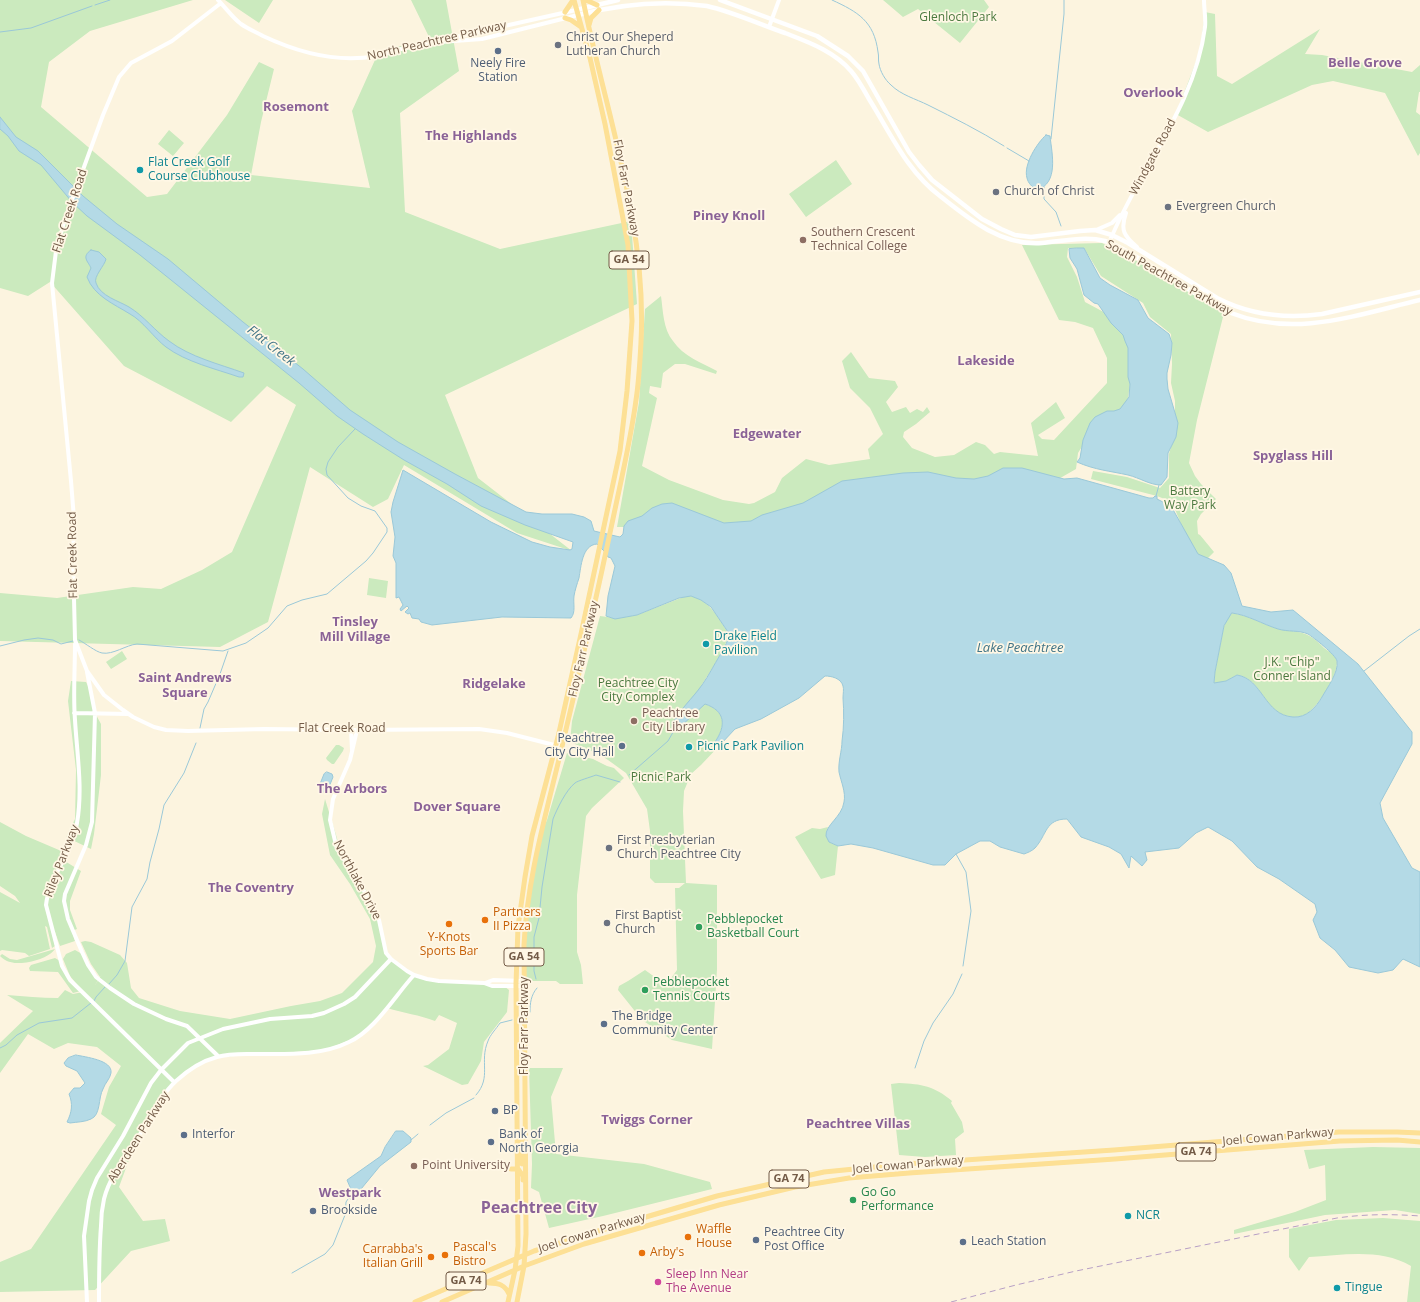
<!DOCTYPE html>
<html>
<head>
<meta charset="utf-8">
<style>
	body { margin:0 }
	canvas { display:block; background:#fcf4df }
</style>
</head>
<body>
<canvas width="1420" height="1302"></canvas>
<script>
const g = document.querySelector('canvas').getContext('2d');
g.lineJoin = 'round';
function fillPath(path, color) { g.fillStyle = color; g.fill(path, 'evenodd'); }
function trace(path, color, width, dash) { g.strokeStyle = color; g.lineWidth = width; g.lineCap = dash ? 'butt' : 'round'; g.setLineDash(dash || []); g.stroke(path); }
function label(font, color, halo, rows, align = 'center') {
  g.font = font + ' "Open Sans",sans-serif'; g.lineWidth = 3.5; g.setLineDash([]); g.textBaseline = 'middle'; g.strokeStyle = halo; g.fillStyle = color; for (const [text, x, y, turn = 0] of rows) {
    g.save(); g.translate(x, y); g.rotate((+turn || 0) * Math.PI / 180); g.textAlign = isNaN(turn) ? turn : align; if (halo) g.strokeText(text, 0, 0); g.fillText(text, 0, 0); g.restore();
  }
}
fillPath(new Path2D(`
	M0,0H193L90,31L49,62L41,107L147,197L167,194L227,115L259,62L274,69L261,122L251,175L370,188L352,111L379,51L430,39L411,0H446L459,71L400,113L405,212L500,249L631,221L637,304L445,395L478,478L572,551L517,533L404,465L388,499L373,507L310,467L268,622L220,647L0,641V593L57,598L133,587L161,589L202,570L232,552L296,405L267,386L231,422L124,366L50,282L28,296L0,288Z
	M225,0H273L259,23Z
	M883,0H984L989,7L960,43L918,9L903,17Z
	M1205,12L1215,14L1217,76L1232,84L1320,29L1305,54L1322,55L1412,72L1420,65V92H1419L1416,112L1420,115V153L1418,156L1385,93L1333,81L1312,85L1208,132L1176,114L1200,51Z
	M169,130L184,143L173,156L158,144Z
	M836,160L852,184L806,217L789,194Z
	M1102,243L1130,257L1224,313L1197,420L1189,463L1195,476L1201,484L1216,499L1201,514L1197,521L1198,534L1200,535L1214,552L1204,562L1188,541L1172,502L1157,496L1091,479L1093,471L1127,477L1160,488L1169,478V454L1175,433V401L1171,383L1172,364L1171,334L1150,317L1143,303L1101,276L1084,248H1068L1067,257L1077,277L1085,302L1113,317L1136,342L1127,405L1096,424L1078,453L1076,469L1055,481L747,527H617L639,402L645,309L661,296C663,310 663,329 673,341C683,356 702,363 717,371L716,374L685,364H675L663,373L661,388L650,386L649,393L657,398L642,466L669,480L723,500L749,504L754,503L775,492L782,478L806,459L829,465L870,459L868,449L883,434L870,408L850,388L842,361L851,352L869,378L895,381L898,387L886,402L892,412L906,407L910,413L917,409L923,412L927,407L930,412L916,424L904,432L903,437L912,448L935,457L954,455L976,442L985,445L994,454L1000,452L1038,456L1031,423L1056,402L1065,418L1038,435L1042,439L1054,440L1107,383V358L1093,328L1075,322L1059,320L1022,245Z
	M369,578L388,581L386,598L367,595Z
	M686,596C706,594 718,618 728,632C730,643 708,675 701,686L705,704C726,711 726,726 715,742L720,745L701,765L691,774L684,791L683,811L686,883L717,885V969L712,1049L672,1040L642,1020L618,990L619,986L628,981L645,970L666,985L677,970L675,888H679L685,883H655L650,878V831L647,809L626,773L608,760L599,754L570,742L572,721L600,616L615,618L637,615Z
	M1231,613C1248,615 1262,624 1278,629C1283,630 1288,630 1293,631C1307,633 1315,638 1324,648C1328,651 1333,653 1336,658C1342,670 1318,706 1308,713C1304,716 1298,717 1293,717C1263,715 1264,679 1237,675L1226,681L1214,684L1215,672L1224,626Z
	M122,651L127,659L111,669L106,662Z
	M71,681L86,682L90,690L95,713L101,724V775L94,834L91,849L66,837L75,819L76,770L68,701Z
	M336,745H339L344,748L343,751L334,764H332L327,760L326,758Z
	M567,753L593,759L607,766L614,768L624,778L592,808L586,816L577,895V952L581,965L583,984H560L556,981H524L527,921L539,839L547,820Z
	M325,799L340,848L364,886L379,914L386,953L413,975L427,979L504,986L509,990L507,1012L484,1042L481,1061L468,1084L462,1085L423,1066L428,1065L449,1049L457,1023L439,1015L435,1021C420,1015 403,1013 387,1008L360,1036L325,1050L218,1057L201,1063L174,1082L137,1138L119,1187L143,1221L165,1219L170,1241L131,1251L95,1290L0,1292V1262L31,1249L116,1125L101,1114L109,1087L121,1066L97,1047L68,1043L54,1049L28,1034L0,1073V1043L33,1011L7,995C24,996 41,998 58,998L65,990L73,994L83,992L70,976L63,959L66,954L75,950L82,954L98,980L94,987L102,974L100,977L91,964L81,942L85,941L91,942L120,955L127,963L131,988L139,998L180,1011L230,1019L291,1006L320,1001L342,993L373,962L376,946L370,919L350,884L330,855L322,814Z
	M0,822L26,836L66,853L63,860L81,871L70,901V910L77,929L72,931L75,941L60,946L55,932L51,929L55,946L52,948L47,927L45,926L50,949L29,956L25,953L2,950L0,951V892L20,903L15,896L0,886Z
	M828,827L826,833L831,843L838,846L835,875L821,879L795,837L812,828L820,829Z
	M55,949C49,958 28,964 17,963C11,963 5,961 0,956L2,954L10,959L17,960Z
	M55,958L60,961L66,976L81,991L73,993L58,972L30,971L29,968L31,965Z
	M529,1068H563L551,1097L556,1154L644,1164L710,1182L712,1189L603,1216L549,1228L539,1192L531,1188L532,1164Z
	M899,1083C922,1084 934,1086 952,1101L951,1103L962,1122L964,1132L955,1139L956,1155L925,1157L899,1155L891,1084Z
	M1373,1147L1420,1148V1214L1395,1210L1325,1215L1234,1234V1230L1295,1212L1326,1200L1325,1165L1309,1169L1304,1150Z
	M1383,1218L1420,1221V1302H1407L1411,1266C1381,1248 1343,1255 1309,1257L1299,1271L1289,1257V1229L1336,1220Z`), '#cbeabe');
const water = new Path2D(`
	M0,117L16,137L38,151L83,196L117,224L168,259L243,322L303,369L350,410L398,442L455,474L526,512L542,514H572L584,517L591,521L594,531L620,537L623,534L624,526L628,521L642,516L652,508L662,504L672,503L724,523L751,521L762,515L803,503L842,481L903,473L928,472L956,478L974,479L988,476L1003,468H1022L1064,479L1077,478L1149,498H1153L1155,496H1157V499L1171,506L1198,554L1224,565L1231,573L1242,606L1271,612L1293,610L1358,664L1412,732V744L1380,803L1383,818L1412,868L1420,872V967L1403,959L1393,970L1378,973L1349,967L1335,950L1320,938L1313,920L1317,912L1315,904L1279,879L1257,867L1232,841L1208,827L1196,833L1179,848L1145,852L1147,860L1142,866L1131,856L1129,868L1121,854L1109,847L1081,837L1067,819C1045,819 1047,835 1035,848C1032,851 1027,853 1024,854L1000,847L990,841H980L956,854L945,865H933L873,848L851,844L838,846L829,842L826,836C825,825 842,817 844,802C846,792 841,782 839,772C838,761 842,751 842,741C844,727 844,712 843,698C843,694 844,689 843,686C841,678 831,676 825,676L799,698L761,719L735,729L720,745L715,742C726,726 726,711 705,704L680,727L673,728L672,725C680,709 692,699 702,685C709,675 714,665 720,655C724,647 730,640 728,632L711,607L701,600L691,596L679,598L637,615L615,619L606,616L608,596L615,566L611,558L608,557L604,551L597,544C582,545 581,567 579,578C577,584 575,590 574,596C573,604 576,612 571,618L502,617L432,625L421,622L419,619L412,618L410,613L408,614L405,612L409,608L407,606L401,611L400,609L403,605L399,597L396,598V563L393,556L395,537L391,512L393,502L403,470L491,522L532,542L550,547L570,550L572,549L573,542L525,525L481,506L447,484L404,460L363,434L337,416L299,383L140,255L87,216L72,202L41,165L19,151L8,136L0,129ZM1232,613C1248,615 1262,624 1278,629C1288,632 1299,630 1308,634C1313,637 1336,655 1337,661C1339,672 1327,688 1322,697C1316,707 1307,718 1293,717C1264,715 1263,679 1237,675L1226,681L1214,683L1215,672L1224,626Z
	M1046,135L1050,136C1052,154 1059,183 1037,190C1032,187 1028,183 1027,178C1023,165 1037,143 1046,135Z
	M1077,248H1084L1085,250L1100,278L1110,285L1138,300L1148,318L1169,334L1172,343L1171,355L1167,373V379L1168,389L1178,423L1176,437L1168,453L1167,477L1161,485C1150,485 1140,478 1128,475C1110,471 1095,470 1077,462L1080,458L1083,440L1090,423L1095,417L1107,411H1114L1120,409L1129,397L1130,384L1128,377V348L1125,341L1123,335L1111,323L1098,304L1094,303L1084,295L1077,269L1070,258L1069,249Z
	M91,250L99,252L106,259C105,265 93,277 96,283C100,296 119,301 129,307C144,316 155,331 169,341C190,357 219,364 244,373L243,377H239C216,369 186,362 166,347C154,338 143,321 130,314C114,304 94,296 87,277L91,268C88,261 81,257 91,250Z
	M327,772L332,774L333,777L327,792H322L320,784L324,774Z
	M76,1055C85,1057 113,1060 111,1073C110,1079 105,1083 103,1089C98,1098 101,1115 91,1119C85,1122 77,1122 70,1123L67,1122C72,1112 73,1104 69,1094L74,1088H80L85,1083L77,1071L66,1066L64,1063L68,1058Z
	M396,1131H403L411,1138V1142L380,1166L352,1200L349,1198L350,1187L347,1180L381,1156L385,1147Z`);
fillPath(water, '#b4dae6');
trace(water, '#9ac8d8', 1);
trace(new Path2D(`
	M832,0C858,12 874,21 878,52C879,56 878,60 879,64C880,71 885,80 891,85C901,95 916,99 928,105C954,118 980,131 1004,146
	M95,5L110,0
	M0,32L31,28L92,6
	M1051,139L1064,14V0
	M1007,148L1029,161
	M1044,187V199L1056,212L1061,226
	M1156,496L1159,485
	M79,640C85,643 96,652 102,653C113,655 126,645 137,644L223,651L246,643L268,628L287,606L302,600L327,594L366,561L373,553L387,532V528L375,511L361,506L348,498L327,475L326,469L328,462L338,447L355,429
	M0,646L24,640L38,638L53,640L61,644L73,641
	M1364,671L1409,636L1420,629
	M200,728L204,709L208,702L220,674L228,651
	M629,775L668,741L676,727
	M956,854L966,872L971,911L963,966
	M536,979L534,971V937L539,918L542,887L553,819C557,809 566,790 575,783C577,781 591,777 596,775L620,782
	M109,984L117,975L125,961L132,907L147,879L150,862L159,829L164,805L184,773L196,743
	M94,1001L96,997L105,987
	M530,1012C530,1003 531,995 537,988
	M0,1048L6,1045L17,1035L39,1023L72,1018L91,1003
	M915,1068L924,1041L933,1023L953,994L962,974
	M476,1095C492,1077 479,1062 488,1041C490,1035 496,1029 500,1023L512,1020
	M430,1125L446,1113L474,1098
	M411,1140L418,1134
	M292,1273L325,1254L333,1245L345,1215L346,1202L348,1199`), '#9ac8d8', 1);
trace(new Path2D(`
	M218,0C226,8 232,17 241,24C248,29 256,32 263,36C297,52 338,63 376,56C383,55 390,52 397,50L576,10
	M221,3L172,41L131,63L119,77L103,115L65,219L56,251L52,283L71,481L74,519L73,556L75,640L87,671L104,695L123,710L133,717L154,727L166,730L188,731L264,729L357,730L479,729L507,733L562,747
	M769,27L779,0
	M440,42L482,39L578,15
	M1126,213C1120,230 1124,236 1137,247
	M1096,230L1112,223L1120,215
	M1109,243C1138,170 1195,107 1205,27C1206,18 1204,9 1204,0
	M75,644C75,669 73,695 75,720C77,754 83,789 77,823C73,853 49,876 46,905L62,966L70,980L174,1082
	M87,672L95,713L92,822L86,845L65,894L64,901L68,919L82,952L88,965L96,977L110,988L134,1004L166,1019L187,1026L218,1056
	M74,713L128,714
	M351,730L352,750
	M357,730L350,760L333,799L330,820L337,849L362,887L379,920L386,953L391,959L407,971L414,975L427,979L439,981L484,983L492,986H524
	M485,983L493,980L524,981
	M87,1302L84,1236L89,1201L92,1190L97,1178L123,1136L151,1083L161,1070L188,1043L223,1029L270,1019L312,1016L324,1013L344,1004L355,997L391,959
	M99,1302C99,1277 99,1252 101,1226C101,1217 102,1208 104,1199C110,1175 129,1152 142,1131C152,1114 162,1094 176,1081C188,1070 202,1061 217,1057C230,1053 244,1054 257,1054C286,1054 321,1056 349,1042C375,1030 394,997 414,975`), '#fff', 4);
trace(new Path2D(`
	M720,0L817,36L848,56L863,71L909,152L919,165L932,180L982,219L1001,229L1015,235L1031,237L1080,231L1095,230L1112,235L1128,243L1217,298C1250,315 1285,319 1322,314L1420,292
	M576,10L618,0
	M578,15C620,4 664,0 707,6C733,12 759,24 785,33C808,42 834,51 851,71C858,79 864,90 869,99C891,134 907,171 940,196C970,220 1002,246 1042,243C1063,241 1085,236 1105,241C1118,245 1131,254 1143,261C1160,271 1176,282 1193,292C1205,299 1217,307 1231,313C1295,338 1356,315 1420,300`), '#fff', 4.5);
trace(new Path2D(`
	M586,0L597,5
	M565,12L573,0
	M565,18L571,20L581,27
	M589,25L591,18L599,10
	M521,1132L522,1164L525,1163
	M511,1169H518L523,1176V1180
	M489,1283C499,1283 505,1285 509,1294
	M415,1302L534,1251L595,1232L717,1196L824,1172L905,1164L1114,1150L1339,1132H1397L1420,1133
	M442,1302L524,1266L584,1244L719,1205L795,1187L849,1178L909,1173L1115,1159L1340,1141L1397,1140L1420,1142
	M508,1302L515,1270L518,1246L516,984L518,927L525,877L532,836L558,737L581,634L620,451L627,391L632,321L628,245L605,124L590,58L574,0
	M517,1302L524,1266L526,1234L524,945C527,880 545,818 560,755C579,675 597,595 614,514C622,476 631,438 636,400C639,381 640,361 641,342C647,224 606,114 583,0`), '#fde095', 5);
trace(new Path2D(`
	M951,1302L1016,1285L1076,1271L1337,1218C1365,1214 1392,1214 1420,1216`), '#b79fc5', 1, [6, 4]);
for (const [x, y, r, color] of [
	[558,45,4,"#6b7280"],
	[498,51,4,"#5c6f8a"],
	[140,170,4,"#0f9aa8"],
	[996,192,4,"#6b7280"],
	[1168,207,4,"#6b7280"],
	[803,240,4,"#8d6e63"],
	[706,644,4,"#0f9aa8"],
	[634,721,4,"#8d6e63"],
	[622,746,4,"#5c6f8a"],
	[689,747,4,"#0f9aa8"],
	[609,848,4,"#6b7280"],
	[485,920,4,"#e8710a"],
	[607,923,4,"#6b7280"],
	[449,924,4,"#e8710a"],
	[699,927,4,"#2e9e5b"],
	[645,990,4,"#2e9e5b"],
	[604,1024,4,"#5c6f8a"],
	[495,1111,4,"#5c6f8a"],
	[184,1135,4,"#5c6f8a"],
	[491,1142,4,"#5c6f8a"],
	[414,1166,4,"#8d6e63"],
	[853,1200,4,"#2e9e5b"],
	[313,1211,4,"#5c6f8a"],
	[1128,1216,4,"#0f9aa8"],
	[688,1237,4,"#e8710a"],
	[756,1240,4,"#5c6f8a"],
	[963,1242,4,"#5c6f8a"],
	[642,1253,4,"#e8710a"],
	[445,1255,4,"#e8710a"],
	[431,1257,4,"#e8710a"],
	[658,1282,4,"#d1479c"],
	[1337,1288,4,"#0f9aa8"]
]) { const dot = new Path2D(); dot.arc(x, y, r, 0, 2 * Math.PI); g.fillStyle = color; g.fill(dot); trace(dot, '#fff7e5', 1.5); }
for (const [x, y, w] of [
	[629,260,40],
	[524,957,40],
	[1196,1152,40],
	[789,1179,40],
	[466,1281,40]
]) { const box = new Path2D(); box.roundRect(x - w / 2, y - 9, w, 18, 3); g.fillStyle = '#fff7e5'; g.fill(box); trace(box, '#735b47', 1); }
label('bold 11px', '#735b47', null, [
	["GA 54",629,260],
	["GA 54",524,957],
	["GA 74",1196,1152],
	["GA 74",789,1179],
	["GA 74",466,1281]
]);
label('12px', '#4b793f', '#fff7e5', [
	["Glenloch Park",958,18],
	["Battery",1190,492],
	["Way Park",1190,506],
	["J.K. \"Chip\"",1292,663],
	["Conner Island",1292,677],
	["Peachtree City",638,684],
	["City Complex",638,698],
	["Picnic Park",661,778]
]);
label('12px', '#5b616d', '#fff7e5', [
	["Christ Our Sheperd",566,38],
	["Lutheran Church",566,52],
	["Church of Christ",1004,192],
	["Evergreen Church",1176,207],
	["First Presbyterian",617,841],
	["Church Peachtree City",617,855],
	["First Baptist",615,916],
	["Church",615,930]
], 'left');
label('12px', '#735b47', '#fff7e5', [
	["North Peachtree Parkway",437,41,-13],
	["Windgate Road",1153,157,-62],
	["Floy Farr Parkway",626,188,79],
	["Flat Creek Road",70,211,-72],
	["South Peachtree Parkway",1169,278,29],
	["Flat Creek Road",73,555,-91],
	["Floy Farr Parkway",584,649,-77],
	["Flat Creek Road",342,729],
	["Riley Parkway",62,861,-69],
	["Northlake Drive",357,880,62],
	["Floy Farr Parkway",525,1026,-90],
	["Aberdeen Parkway",139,1137,-58],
	["Joel Cowan Parkway",1278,1137,-5],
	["Joel Cowan Parkway",908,1165,-5],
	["Joel Cowan Parkway",592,1233,-17]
]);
label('12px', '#4e5e75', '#fff7e5', [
	["Neely Fire",498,64,"center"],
	["Station",498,78,"center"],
	["Peachtree",614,739,"right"],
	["City City Hall",614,753,"right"],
	["The Bridge",612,1017],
	["Community Center",612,1031],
	["BP",503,1111],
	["Interfor",192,1135],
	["Bank of",499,1135],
	["North Georgia",499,1149],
	["Brookside",321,1211],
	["Peachtree City",764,1233],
	["Post Office",764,1247],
	["Leach Station",971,1242]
], 'left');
label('12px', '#0d838f', '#fff7e5', [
	["Flat Creek Golf",148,163],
	["Course Clubhouse",148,177],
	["Drake Field",714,637],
	["Pavilion",714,651],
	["Picnic Park Pavilion",697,747],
	["NCR",1136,1216],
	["Tingue",1345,1288]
], 'left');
label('12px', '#785e54', '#fff7e5', [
	["Southern Crescent",811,233],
	["Technical College",811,247],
	["Peachtree",642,714],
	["City Library",642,728],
	["Point University",422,1166]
], 'left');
label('12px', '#c56008', '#fff7e5', [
	["Partners",493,913],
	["II Pizza",493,927],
	["Y-Knots",449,938,"center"],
	["Sports Bar",449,952,"center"],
	["Waffle",696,1230],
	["House",696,1244],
	["Pascal's",453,1248],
	["Bistro",453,1262],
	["Carrabba's",423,1250,"right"],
	["Italian Grill",423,1264,"right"],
	["Arby's",650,1253]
], 'left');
label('12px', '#27864d', '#fff7e5', [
	["Pebblepocket",707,920],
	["Basketball Court",707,934],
	["Pebblepocket",653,983],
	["Tennis Courts",653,997],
	["Go Go",861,1193],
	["Performance",861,1207]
], 'left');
label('12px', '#b23c85', '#fff7e5', [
	["Sleep Inn Near",666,1275],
	["The Avenue",666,1289]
], 'left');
label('bold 13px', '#8a6297', '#fff7e5', [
	["Belle Grove",1365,63],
	["Overlook",1153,93],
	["Rosemont",296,107],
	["The Highlands",471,136],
	["Piney Knoll",729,216],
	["Lakeside",986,361],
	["Edgewater",767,434],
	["Spyglass Hill",1293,456],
	["Tinsley",355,622],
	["Mill Village",355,637],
	["Saint Andrews",185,678],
	["Square",185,693],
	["Ridgelake",494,684],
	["The Arbors",352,789],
	["Dover Square",457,807],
	["The Coventry",251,888],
	["Twiggs Corner",647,1120],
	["Peachtree Villas",858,1124],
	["Westpark",350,1193]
]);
label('italic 13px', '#407487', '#fff7e5', [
	["Flat Creek",271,346,38],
	["Lake Peachtree",1020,648]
]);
label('bold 16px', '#8a6297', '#fff7e5', [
	["Peachtree City",539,1208]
]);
</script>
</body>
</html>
